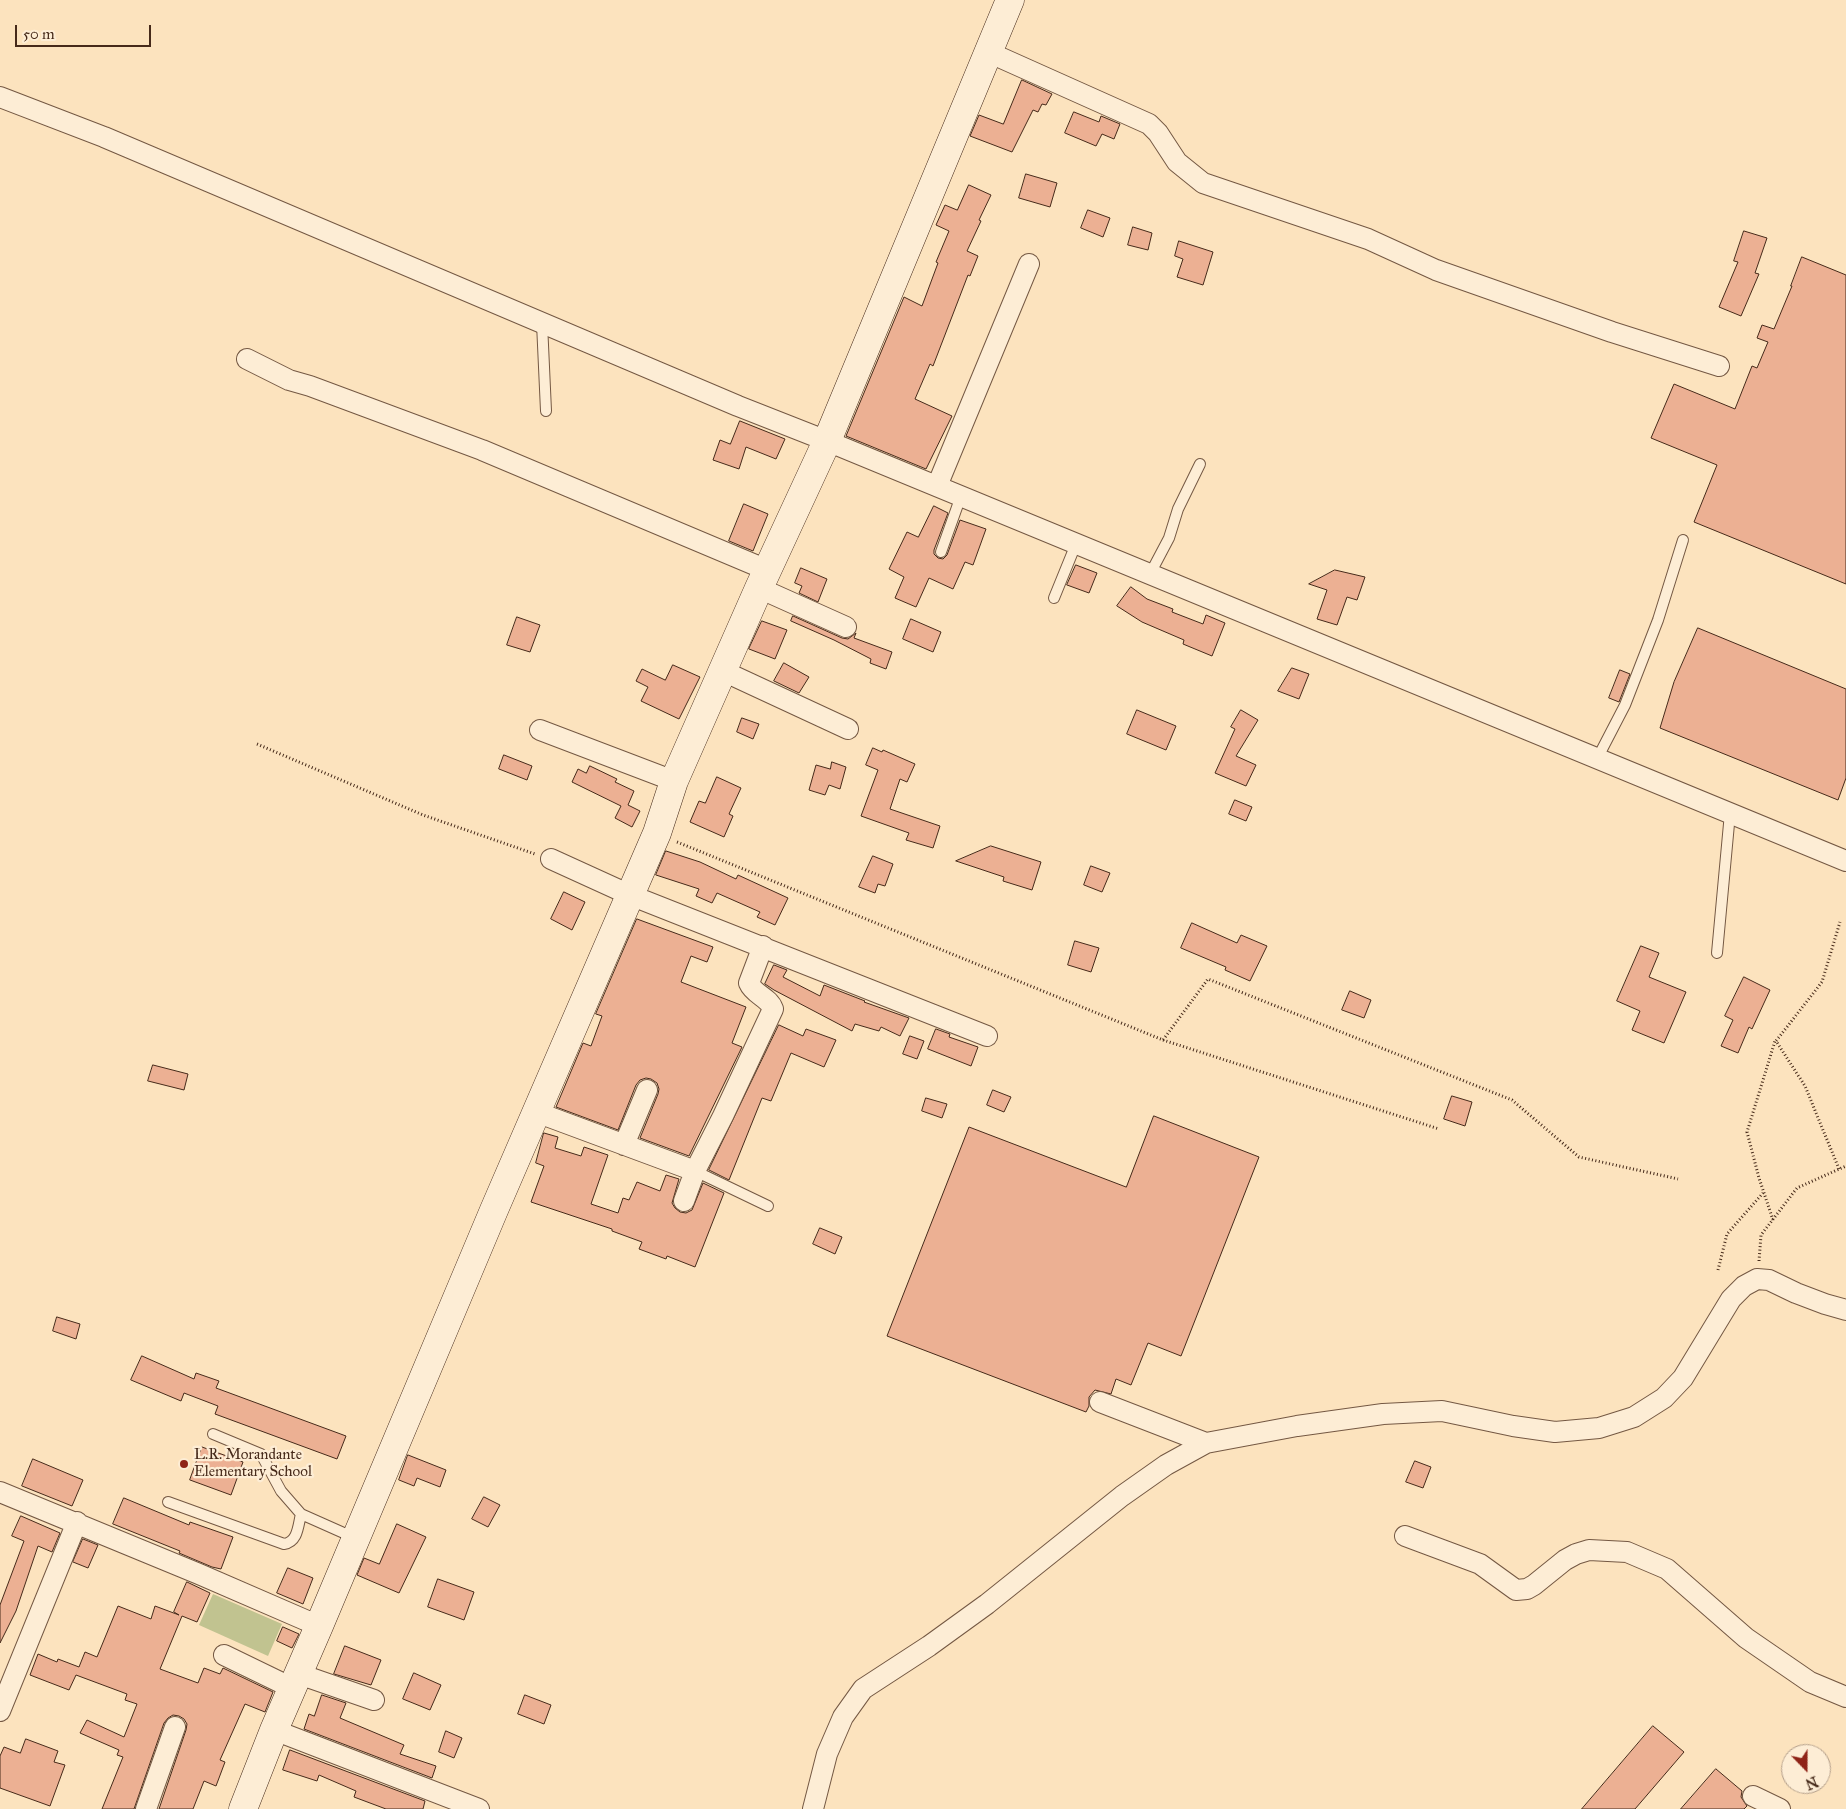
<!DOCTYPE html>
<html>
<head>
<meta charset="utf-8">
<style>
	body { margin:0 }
	#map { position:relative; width:1846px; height:1809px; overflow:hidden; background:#fce3be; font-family:"IM FELL Great Primer",serif }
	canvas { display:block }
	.north { position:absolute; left:1781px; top:1744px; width:50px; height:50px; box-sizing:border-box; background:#fdedd5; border:1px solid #b49f8a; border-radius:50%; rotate:158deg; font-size:14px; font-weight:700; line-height:20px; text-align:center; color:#462a1a }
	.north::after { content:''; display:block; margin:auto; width:18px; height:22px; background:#8f2418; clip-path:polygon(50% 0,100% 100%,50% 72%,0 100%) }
	.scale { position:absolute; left:15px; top:25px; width:136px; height:22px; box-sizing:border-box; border:2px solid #462a1a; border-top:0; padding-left:6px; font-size:15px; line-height:18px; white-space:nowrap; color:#462a1a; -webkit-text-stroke:4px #fdedd5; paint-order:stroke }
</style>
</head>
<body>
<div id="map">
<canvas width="1846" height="1809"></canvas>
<div class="north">N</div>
<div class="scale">50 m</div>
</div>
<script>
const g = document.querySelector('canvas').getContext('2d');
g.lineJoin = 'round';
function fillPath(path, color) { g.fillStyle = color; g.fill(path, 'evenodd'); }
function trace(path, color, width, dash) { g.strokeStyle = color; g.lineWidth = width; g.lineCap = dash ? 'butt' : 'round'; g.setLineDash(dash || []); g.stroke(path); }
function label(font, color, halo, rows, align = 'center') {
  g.font = font + ' "IM FELL Great Primer",serif'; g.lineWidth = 4.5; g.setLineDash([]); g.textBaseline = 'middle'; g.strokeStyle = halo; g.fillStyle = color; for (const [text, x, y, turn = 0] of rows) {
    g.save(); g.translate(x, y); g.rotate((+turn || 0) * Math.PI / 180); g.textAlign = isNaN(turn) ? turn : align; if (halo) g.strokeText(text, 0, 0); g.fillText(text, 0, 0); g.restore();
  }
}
fillPath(new Path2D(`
	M213,1594L282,1624L268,1656L199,1625Z`), '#c1c390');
const building = new Path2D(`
	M1022,80L1052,94L1046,105L1042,104L1038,112L1033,110L1012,152L970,136L979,115L1003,124Z
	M1074,112L1099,122L1101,116L1120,124L1114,139L1102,134L1096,146L1065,133Z
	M1026,174L1057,183L1050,207L1019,198Z
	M969,185L991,195L979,220L981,221L967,251L978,256L970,276L968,275L933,366L930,364L915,399L952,416L926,469L846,436L904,297L922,306L938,263L936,262L949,231L936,225L945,205L957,210Z
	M1088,210L1110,218L1103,237L1081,228Z
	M1133,227L1152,233L1148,250L1128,245Z
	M1744,231L1767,238L1755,273L1759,274L1741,316L1719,307L1738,262L1734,261Z
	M1179,241L1213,252L1203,285L1177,277L1183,259L1175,256Z
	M1802,257L1846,275V584L1694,522L1717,465L1651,438L1674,384L1735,409L1752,366L1757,368L1768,342L1757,338L1762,325L1774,329L1792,286H1791Z
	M740,421L785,439L776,459L746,447L739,469L713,460L720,440L730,444Z
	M744,504L768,514L753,551L729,541Z
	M934,506L948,513L934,550V554L938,558L943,559L947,555L960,520L986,529L973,565L965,562L953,589L929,578L916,607L895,598L904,577L889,569L907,532L918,537Z
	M1076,565L1097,573L1089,593L1067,585Z
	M801,568L827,579L818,602L799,593L802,586L795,583Z
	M1335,570L1365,577L1357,600L1347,597L1337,625L1317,619L1327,590L1309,584Z
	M1131,587L1147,599L1173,609L1172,612L1203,624L1206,615L1225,623L1212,656L1183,644L1184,640L1142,622L1117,606Z
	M793,616L842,638L848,639L856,633L854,638L892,652L886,669L870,663L871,659L834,640L791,621Z
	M517,617L540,625L530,652L507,645Z
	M911,619L941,632L933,652L903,639Z
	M762,621L787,630L775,659L749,649Z
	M1698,628L1846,689V778L1838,800L1660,728L1674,682Z
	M784,663L809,677L799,693L774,681Z
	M673,665L700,677L679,719L641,701L648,687L636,681L642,669L665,680Z
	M1292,668L1309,674L1299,699L1278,691Z
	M1620,670L1630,674L1619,702L1609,698Z
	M1137,710L1176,726L1166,750L1127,734Z
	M1241,710L1258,720L1236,756L1256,765L1246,786L1215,773L1235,729L1231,727Z
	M742,718L759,724L753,739L737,732Z
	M873,748L882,752L883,750L915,764L907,782L900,779L890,809L940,826L933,848L906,840L909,833L861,816L878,770L866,765Z
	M504,755L532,766L527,780L499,769Z
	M832,762L846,767L840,789L829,785L825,795L809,790L816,765L830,769Z
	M590,766L617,779L615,782L634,791L628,805L640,811L632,827L615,818L621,806L572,782L578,769L586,773Z
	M717,777L741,788L729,814L733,816L724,837L690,822L699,801L705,803Z
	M1235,800L1252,807L1246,821L1229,814Z
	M991,846L1041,862L1032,890L1003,881L1004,877L956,861Z
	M666,851L700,862L736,879L738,875L788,898L775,925L757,917L760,912L717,893L712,903L696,896L699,889L656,875Z
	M873,856L893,864L885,886L878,884L875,893L859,887Z
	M1091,866L1110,873L1102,892L1084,885Z
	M564,892L585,902L572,930L551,919Z
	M637,919L713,947L707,962L691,956L681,982L746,1007L732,1043L742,1047L689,1156L640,1138L658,1094L659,1089L657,1083L651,1079L646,1078L640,1080L636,1085L618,1130L556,1107L583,1043L591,1046L602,1016L596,1014Z
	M1192,923L1237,943L1241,935L1267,946L1250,981L1225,970L1226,967L1181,948Z
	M1075,941L1099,948L1091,972L1068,965Z
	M1641,946L1659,953L1649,977L1686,992L1664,1043L1632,1030L1640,1011L1617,1001Z
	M774,965L787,970L783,977L820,996L824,985L865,1001L864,1002L909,1018L900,1036L881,1027L879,1031L855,1024L852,1031L774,990L765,984Z
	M1744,977L1770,990L1752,1029L1749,1027L1738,1053L1721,1046L1733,1020L1725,1016Z
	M1350,991L1371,1000L1364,1018L1342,1010Z
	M779,1025L803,1036L806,1029L836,1040L824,1067L791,1053L771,1101L762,1098L729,1180L709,1170Z
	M936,1029L950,1034L949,1037L978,1047L971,1066L928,1049Z
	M910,1036L924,1041L917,1059L903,1054Z
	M153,1065L188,1074L184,1090L148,1081Z
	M993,1090L1011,1097L1004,1112L987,1105Z
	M1452,1096L1472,1102L1465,1126L1444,1119Z
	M926,1098L947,1104L942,1118L922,1111Z
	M1154,1116L1259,1157L1181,1356L1148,1343L1131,1385L1116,1379L1111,1394L1095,1390L1089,1397V1406L1086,1412L887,1336L969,1127L1126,1187Z
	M544,1133L558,1137L555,1148L581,1156L584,1147L608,1155L591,1204L618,1213L623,1198L629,1200L637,1182L660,1191L666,1175L679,1179L672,1203L675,1208L680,1212L686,1213L692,1210L703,1183L724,1193L695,1267L667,1256L666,1259L639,1249L642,1242L612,1231V1229L531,1202L544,1166L536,1163Z
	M820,1228L842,1237L835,1254L813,1244Z
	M57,1317L80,1324L76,1339L53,1331Z
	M142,1356L194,1379L196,1373L219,1381L216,1388L346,1436L337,1459L215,1414L218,1406L184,1393L181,1401L131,1380Z
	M202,1447L243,1462L231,1495L190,1480Z
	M408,1455L446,1470L440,1487L417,1478L414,1486L399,1480Z
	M33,1459L83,1480L72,1506L22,1486Z
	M1415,1461L1431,1467L1423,1488L1406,1482Z
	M484,1497L500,1505L488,1527L472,1519Z
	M124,1498L189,1525L190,1522L233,1537L221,1569L212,1567L179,1553L180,1551L113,1524Z
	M21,1516L60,1533L52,1552L38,1546L16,1611L0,1643V1605L24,1541L12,1536Z
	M397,1524L426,1537L399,1593L357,1575L364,1558L379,1564Z
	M83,1539L98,1545L88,1568L73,1562Z
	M288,1568L313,1578L303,1604L277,1593Z
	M438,1579L474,1592L464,1620L428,1607Z
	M187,1582L210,1593L197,1622L182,1616L160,1669L198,1683L204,1668L220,1674L223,1668L273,1692L265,1712L245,1704L220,1760L225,1762L216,1786L204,1781L193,1809H159L186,1730L187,1724L184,1719L179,1716L173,1715L168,1718L164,1723L134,1809H102L123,1757L117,1755L119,1750L80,1733L87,1720L124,1737L137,1704L125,1700L127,1694L76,1675L69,1690L30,1675L38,1654L57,1662L58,1659L79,1667L85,1652L97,1657L118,1606L151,1619L155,1606L179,1615L174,1612Z
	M283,1627L299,1634L292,1648L277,1641Z
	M345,1646L381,1660L371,1685L334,1674Z
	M414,1673L441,1685L430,1710L403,1699Z
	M322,1695L346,1703L340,1718L404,1745L400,1754L436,1766L432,1778L304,1729L309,1714L314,1716Z
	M525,1695L551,1705L544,1724L518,1714Z
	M1653,1726L1684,1752L1635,1809H1582Z
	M446,1731L462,1738L454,1758L439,1752Z
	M26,1739L58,1751L54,1762L65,1765L50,1806L0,1788V1756L4,1747L20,1753Z
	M290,1750L425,1801L423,1809H386L354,1797L356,1791L319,1775L317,1781L283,1770Z
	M1716,1769L1742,1791L1741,1797L1747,1806L1744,1809H1681Z`);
fillPath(building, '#ecb093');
trace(building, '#462a1a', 1);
const lane = new Path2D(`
	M542,323L546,411
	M941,552L961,496
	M1150,574L1169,538L1178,509L1200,464
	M1054,598L1076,544
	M1597,759L1625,705L1658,620L1683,540
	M1717,953L1730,813
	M695,1171L768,1206
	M213,1434L261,1454L281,1491L301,1514L355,1538
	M168,1502L284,1544C298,1542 298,1526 301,1514`);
const street = new Path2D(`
	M988,52L1149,124L1158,133L1177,162L1203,183L1368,239L1436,270L1612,332L1719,366
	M0,97L104,137L738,406L827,441L1846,861
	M247,359L289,380L310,386L482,450L767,570
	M937,486L1029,264
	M759,588L846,627
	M723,671L848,729
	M540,730L674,781
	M551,859L630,895L987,1036
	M536,1112L695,1171
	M624,1145L647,1090
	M684,1201L695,1171L723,1116L773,1009C769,997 754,995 749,983L763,946
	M1100,1402L1206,1443
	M0,1492L199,1574L319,1626
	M1405,1536L1480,1564L1516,1590L1527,1589L1534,1585L1565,1560L1576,1554L1589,1550L1627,1552L1667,1569L1746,1638L1810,1682L1846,1697
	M224,1655L292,1688
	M299,1674L374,1700
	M0,1711L77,1522
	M274,1730L479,1809
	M1753,1796L1780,1809
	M146,1809L175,1727
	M813,1809L827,1754L843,1717L863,1689L929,1646L987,1604L1122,1496L1166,1465L1206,1443L1297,1426L1383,1414L1442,1411L1513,1426L1555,1432L1599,1428L1634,1417L1664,1398L1683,1378L1731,1299L1744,1286L1757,1279L1769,1280L1796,1293L1825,1304L1846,1310`);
const secondary = new Path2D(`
	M243,1809L274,1730L319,1626L494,1210L657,833L674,781L759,588L827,441L1010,0`);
trace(lane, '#745843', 12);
trace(street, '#745843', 22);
trace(secondary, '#462a1a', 29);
trace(new Path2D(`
	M257,744L423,815L535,854
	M677,842L1163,1040L1208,979L1512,1100L1579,1157L1678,1179
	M1163,1040L1439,1129
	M1839,1169L1805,1086L1776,1041L1822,982L1840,922
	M1773,1220L1759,1178L1747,1132L1775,1041
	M1759,1261L1761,1235L1797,1188L1846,1166
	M1718,1270L1727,1234L1763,1193`), '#462a1a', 3, [1, 2.5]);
trace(lane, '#fdedd5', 10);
trace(street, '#fdedd5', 20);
trace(secondary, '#fdedd5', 28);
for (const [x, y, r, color] of [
	[184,1464,5,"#8f2418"]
]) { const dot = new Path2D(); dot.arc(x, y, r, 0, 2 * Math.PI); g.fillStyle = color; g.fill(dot); trace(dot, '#fdedd5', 2); }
label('15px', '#462a1a', '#fdedd5', [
	["L.R. Morandante",194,1455],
	["Elementary School",194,1472]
], 'left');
</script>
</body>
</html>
